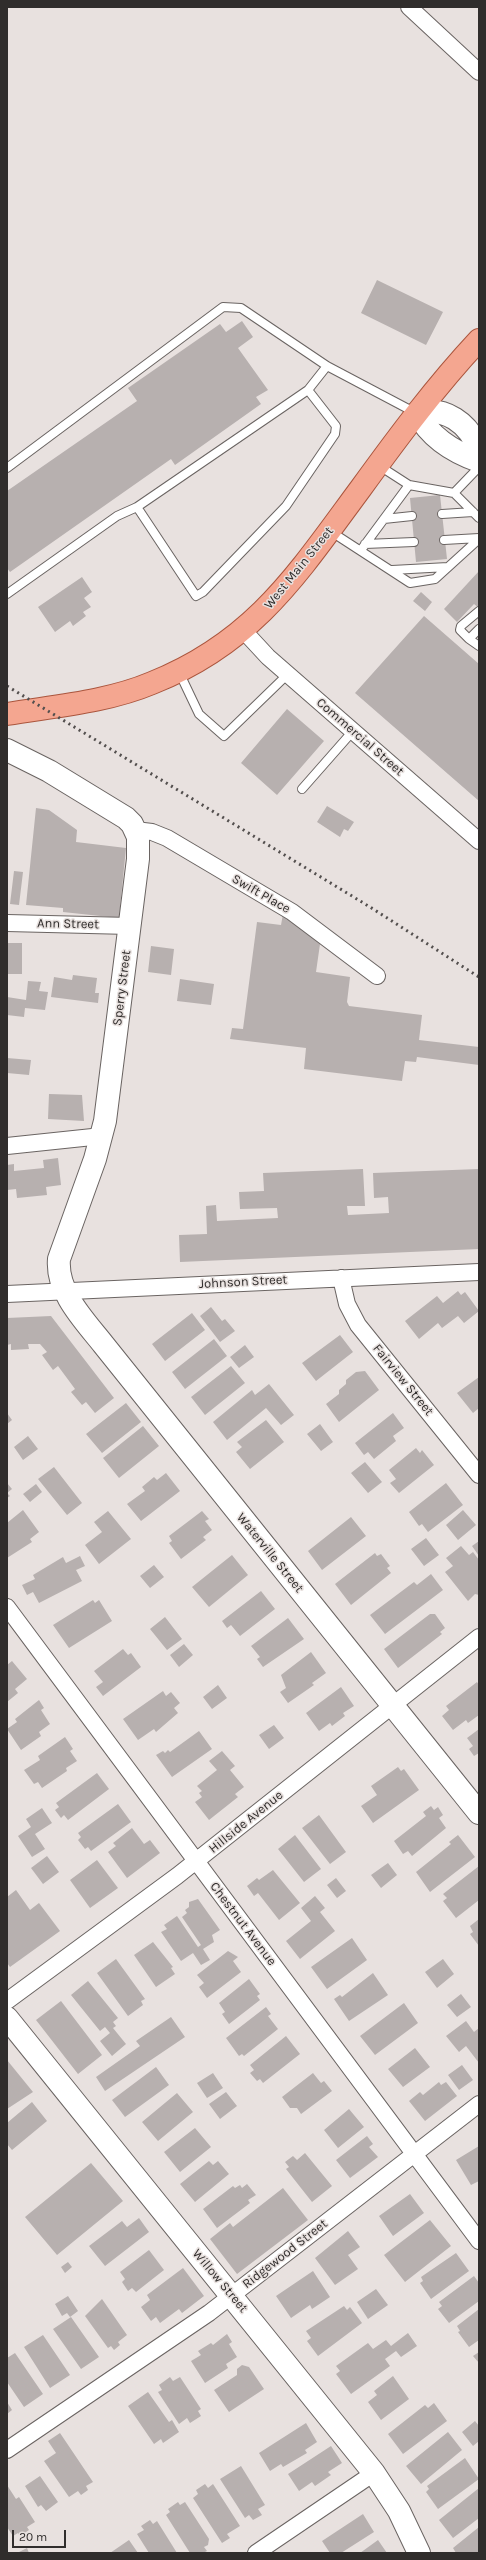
<!DOCTYPE html>
<html>
<head>
<meta charset="utf-8">
<style>
	body { margin:0 }
	#map { position:relative; width:486px; height:2560px; overflow:hidden; background:#e8e1df; font-family:Karla,sans-serif }
	canvas { display:block }
	.frame { position:absolute; inset:0; border:8px solid #302d2c; pointer-events:none }
	.scale { position:absolute; left:12px; top:2530px; width:54px; height:18px; box-sizing:border-box; border:2px solid #302d2c; border-top:0; padding-left:5px; font-size:12px; line-height:14px; white-space:nowrap; color:#302d2c; -webkit-text-stroke:3px #e8e1df; paint-order:stroke }
</style>
</head>
<body>
<div id="map">
<canvas width="486" height="2560"></canvas>
<div class="frame"></div>
<div class="scale">20 m</div>
</div>
<script>
const g = document.querySelector('canvas').getContext('2d');
g.lineJoin = 'round';
function fillPath(path, color) { g.fillStyle = color; g.fill(path, 'evenodd'); }
function trace(path, color, width, dash) { g.strokeStyle = color; g.lineWidth = width; g.lineCap = dash ? 'butt' : 'round'; g.setLineDash(dash || []); g.stroke(path); }
function label(font, color, halo, rows, align = 'center') {
  g.font = font + ' Karla,sans-serif'; g.lineWidth = 3; g.setLineDash([]); g.textBaseline = 'middle'; g.strokeStyle = halo; g.fillStyle = color; for (const [text, x, y, turn = 0] of rows) {
    g.save(); g.translate(x, y); g.rotate((+turn || 0) * Math.PI / 180); g.textAlign = isNaN(turn) ? turn : align; if (halo) g.strokeText(text, 0, 0); g.fillText(text, 0, 0); g.restore();
  }
}
fillPath(new Path2D(`
	M377,280L443,312L426,345L361,313Z
	M242,321L253,337L238,348L268,390L256,397L261,404L175,465L171,459L10,572L7,568V491L137,401L128,388L220,324L226,332Z
	M440,495L447,559L416,562L410,498Z
	M479,571V608L474,604L457,622L444,609Z
	M82,577L92,592L84,598L91,607L83,612L86,616L73,626L70,621L55,632L38,607Z
	M421,592L432,602L425,611L413,601Z
	M424,616L479,664V801L355,693Z
	M287,709L324,741L277,795L241,763Z
	M327,806L354,822L348,831L344,829L340,837L317,822Z
	M36,808L49,810L77,830L76,842L126,848L119,918L63,912V908L26,905Z
	M14,871L23,872L19,905L10,904Z
	M283,914L320,944L316,972L350,977L347,1002L349,1006L422,1015L419,1040L479,1047V1065L417,1057L416,1062L405,1061L402,1081L304,1069L306,1048L230,1039L232,1028L243,1029L257,922L281,925Z
	M7,943H22V974H7Z
	M151,946L174,949L171,975L148,972Z
	M73,975L97,978L95,993H99L98,1003L51,997L54,977L72,980Z
	M180,979L214,984L211,1005L177,1001Z
	M28,981L41,982L39,991L48,992L45,1010L25,1008L24,1017L7,1015V997L26,1000Z
	M7,1058L31,1060L29,1075L7,1073Z
	M49,1094L82,1095L84,1121L48,1119Z
	M58,1158L61,1185L46,1187L47,1195L17,1198L16,1189L7,1190V1165L14,1164V1171L44,1168L43,1160Z
	M363,1169L365,1206H347L348,1215L389,1213L388,1197L374,1198L373,1173L479,1169V1249L180,1262L179,1235L207,1234L206,1206L216,1205L217,1221L278,1218L277,1208L240,1209L239,1192L264,1191L263,1173Z
	M458,1291L461,1295L465,1292L479,1311L464,1323L458,1316L442,1328L438,1323L419,1339L405,1321L437,1296L443,1303Z
	M211,1307L222,1321L225,1319L235,1331L220,1342L200,1316Z
	M192,1313L205,1330L165,1361L152,1344Z
	M51,1316L114,1398L95,1413L86,1402L82,1405L71,1392L75,1389L58,1366L53,1370L42,1355L47,1352L40,1344H28L29,1349L11,1350V1344L7,1345V1318Z
	M340,1335L353,1352L316,1381L302,1363Z
	M214,1339L227,1356L185,1389L172,1372Z
	M245,1345L254,1357L239,1368L230,1357Z
	M231,1366L245,1383L205,1415L191,1397Z
	M365,1371L379,1390L339,1422L326,1404L339,1394V1390L346,1384V1380L356,1372Z
	M479,1377V1408L473,1413L457,1393Z
	M269,1384L294,1415L281,1425L266,1408L227,1440L213,1422L252,1390L255,1395Z
	M126,1403L141,1422L102,1453L86,1434Z
	M7,1413L12,1420L7,1424Z
	M393,1413L404,1428L393,1436L396,1441L374,1459L368,1452L364,1455L355,1443Z
	M266,1420L284,1442L250,1469L236,1452L242,1447L237,1442Z
	M320,1424L333,1442L321,1451L307,1434Z
	M143,1426L159,1446L119,1478L103,1458Z
	M28,1436L38,1449L23,1460L14,1447Z
	M416,1448L420,1453L422,1450L434,1465L399,1493L390,1483L396,1479L389,1470Z
	M365,1462L382,1482L368,1493L351,1473Z
	M54,1467L82,1503L67,1515L38,1479Z
	M166,1473L180,1491L141,1521L127,1504L145,1491L142,1487L154,1477L157,1480Z
	M7,1483L12,1489L7,1493L10,1496L7,1498Z
	M446,1483L463,1505L428,1532L422,1524L419,1526L409,1512Z
	M36,1484L42,1492L30,1502L23,1494Z
	M23,1510L39,1532L30,1539L32,1542L7,1558V1523Z
	M463,1510L476,1525L458,1540L446,1525Z
	M108,1511L131,1539L99,1564L85,1545L102,1532L94,1522Z
	M202,1511L209,1519L205,1521L212,1530L203,1537L206,1540L181,1559L169,1543L172,1541L169,1536Z
	M351,1517L366,1536L322,1570L308,1551Z
	M426,1538L439,1555L424,1566L411,1549Z
	M479,1541V1556L472,1546Z
	M461,1546L469,1555L473,1552L479,1560V1595L475,1594L468,1601L445,1572L453,1566L446,1558Z
	M375,1553L377,1556L381,1554L390,1566L387,1568L391,1573L351,1605L335,1584Z
	M232,1555L248,1575L209,1607L192,1587Z
	M80,1556L85,1566L76,1570L82,1581L39,1603L33,1592L27,1595L22,1585L35,1579L33,1575L63,1557L66,1563Z
	M154,1565L164,1577L150,1588L140,1576Z
	M431,1574L443,1590L385,1634L370,1615L414,1582L417,1585Z
	M261,1591L275,1609L240,1636L231,1625L227,1628L222,1621Z
	M93,1600L95,1603L99,1600L112,1621L69,1648L53,1625Z
	M430,1614H435L445,1628L440,1632L442,1634L398,1668L384,1649Z
	M165,1617L182,1639L167,1650L150,1629Z
	M288,1618L304,1639L263,1667L257,1659L260,1657L251,1646Z
	M184,1644L193,1655L179,1667L170,1655Z
	M123,1649L128,1655L131,1653L141,1667L103,1696L96,1687L103,1682L94,1671Z
	M311,1652L326,1673L312,1683L314,1685L288,1703L280,1692L286,1688L281,1675Z
	M12,1661L27,1679L15,1689L18,1693L7,1702V1665Z
	M477,1682L479,1685V1715L468,1723L466,1720L453,1730L442,1716L449,1710L446,1706Z
	M218,1685L227,1698L212,1709L203,1697Z
	M341,1687L354,1706L343,1713L345,1716L332,1726L330,1723L319,1731L306,1713Z
	M163,1691L166,1696L171,1692L180,1703L174,1708L178,1713L156,1732L154,1729L138,1740L123,1719Z
	M39,1700L44,1708L41,1710L50,1724L39,1732L41,1736L21,1750L7,1729L17,1722L15,1719Z
	M274,1725L284,1738L269,1749L259,1735Z
	M479,1729V1753L474,1756L469,1749L473,1746L467,1738Z
	M199,1731L212,1749L172,1777L156,1755L163,1751L165,1753L168,1750L170,1752Z
	M65,1737L73,1749L70,1751L77,1761L66,1768L67,1771L42,1788L38,1782L34,1784L24,1770L40,1760L38,1756Z
	M222,1751L235,1766L230,1770L244,1787L235,1794L238,1797L209,1820L195,1802L202,1797L199,1793L202,1791L197,1786L217,1770L209,1761Z
	M398,1767L401,1771L404,1769L419,1790L373,1823L361,1806L377,1795L371,1786Z
	M97,1773L109,1789L68,1820L64,1815L61,1818L55,1810L59,1807L56,1803Z
	M118,1804L131,1822L91,1851L88,1847L85,1849L78,1840L81,1837L78,1833Z
	M431,1806L434,1810L438,1807L443,1815L439,1818L446,1828L412,1856L408,1851L403,1854L394,1841L426,1816L423,1812Z
	M42,1808L52,1823L35,1834L45,1849L32,1857L18,1836L31,1827L26,1819Z
	M319,1815L346,1852L330,1864L302,1828Z
	M132,1828L144,1844L150,1840L160,1853L127,1878L108,1852L116,1846L113,1843Z
	M295,1835L321,1869L304,1882L278,1849Z
	M458,1835L475,1857L430,1892L416,1872L451,1844L449,1842Z
	M47,1856L59,1872L43,1884L31,1868Z
	M97,1860L118,1888L90,1908L70,1880Z
	M388,1863L397,1875L381,1888L371,1875Z
	M479,1866V1900L456,1918L443,1901L447,1898L443,1894Z
	M273,1870L300,1903L279,1920L258,1893L254,1896L247,1886L257,1878L259,1880Z
	M336,1878L346,1891L337,1898L327,1885Z
	M16,1890L30,1910L39,1903L60,1931L10,1967L7,1963V1897Z
	M315,1896L325,1908L320,1912L335,1931L300,1959L286,1941L311,1921L301,1908Z
	M198,1899L220,1930L212,1935L214,1942L203,1949L210,1960L201,1965L193,1953L181,1961L161,1932L167,1929L164,1925L177,1916L198,1947L201,1945L182,1917L187,1913L185,1910L189,1907V1902Z
	M479,1919V1946L470,1934L473,1932L470,1926Z
	M352,1938L367,1960L327,1989L311,1967Z
	M153,1942L173,1967L171,1968L175,1974L156,1987L134,1955Z
	M228,1951L238,1957L233,1961L241,1972L207,1998L199,1987L204,1983L197,1975Z
	M116,1959L145,1999L141,2001L143,2005L128,2016L97,1973Z
	M443,1959L454,1974L437,1988L425,1972Z
	M373,1973L388,1995L349,2021L334,1999L340,1995L342,1997Z
	M249,1979L260,1994L257,1996L260,2000L229,2024L222,2014L225,2012L219,2003Z
	M88,1981L118,2018L113,2022L116,2026L113,2028L126,2044L112,2056L100,2041L110,2033L105,2027L100,2031L71,1995Z
	M461,1994L471,2007L457,2017L447,2005Z
	M61,2001L102,2055L78,2074L36,2020Z
	M404,2003L418,2023L375,2055L360,2036Z
	M266,2007L271,2014L268,2016L278,2029L244,2056L242,2054L239,2056L226,2038Z
	M171,2017L185,2037L105,2091L96,2077L140,2046L136,2041Z
	M466,2021L474,2032L479,2028V2063L466,2046L459,2052L446,2036Z
	M286,2036L300,2054L263,2083L260,2079L257,2081L250,2073L254,2070L250,2065Z
	M415,2048L430,2067L403,2087L388,2069Z
	M7,2060L33,2092L7,2109Z
	M462,2065L473,2080L459,2090L448,2075Z
	M156,2067L169,2085L125,2117L112,2100Z
	M213,2073L223,2088L207,2098L197,2083Z
	M313,2073L321,2083L324,2081L332,2091L301,2114L297,2108H290L282,2097Z
	M439,2082L441,2085L446,2082L457,2096L425,2121L409,2101L420,2092L423,2095Z
	M226,2092L237,2106L220,2119L209,2104Z
	M177,2093L193,2112L158,2141L142,2122Z
	M32,2102L47,2121L12,2150L7,2144V2123Z
	M349,2109L364,2127L338,2148L324,2130Z
	M195,2128L211,2147L180,2172L164,2152Z
	M367,2136L373,2144L369,2147L378,2157L350,2178L336,2160Z
	M479,2146V2181L471,2185L456,2160Z
	M305,2153L332,2186L312,2202L286,2169L289,2167L285,2162L293,2156L297,2160Z
	M209,2161L213,2165L218,2161L229,2174L195,2202L180,2184Z
	M91,2163L123,2201L57,2255L25,2217Z
	M247,2184L256,2195L248,2200L250,2203L217,2228L203,2209L233,2186L235,2188L240,2185L242,2188Z
	M283,2188L308,2220L237,2274L210,2239L230,2223L233,2227Z
	M410,2194L424,2213L393,2236L379,2216Z
	M139,2218L149,2232L105,2266L89,2246L122,2221L127,2227Z
	M430,2220L451,2246L405,2282L384,2255Z
	M348,2231L360,2247L348,2255L358,2269L335,2285L315,2258Z
	M149,2250L164,2270L136,2292L132,2288L128,2291L122,2282L125,2279L120,2272Z
	M456,2253L469,2271L431,2299L420,2283L423,2281L421,2277Z
	M68,2262L72,2267L65,2273L61,2267Z
	M183,2268L204,2296L182,2313L179,2309L160,2323L156,2317L151,2321L141,2307L150,2300L147,2295Z
	M313,2271L330,2297L312,2309L310,2305L291,2318L276,2296Z
	M474,2276L479,2283V2301L449,2323L438,2309L442,2306L439,2302Z
	M376,2289L388,2305L368,2319L357,2302Z
	M68,2296L78,2311L70,2317L67,2313L62,2316L55,2304Z
	M102,2299L127,2335L118,2342L120,2345L114,2350L111,2346L108,2348L85,2316Z
	M344,2306L347,2310L350,2307L362,2323L318,2356L307,2341L311,2338L306,2331Z
	M479,2309V2340L469,2347L458,2332L460,2331L457,2326Z
	M71,2317L99,2357L81,2369L53,2329Z
	M408,2333L417,2346L401,2357L396,2351L385,2359L390,2366L351,2394L336,2374L340,2371L336,2366L368,2343L373,2349L386,2340L391,2346Z
	M227,2334L232,2342L229,2344L237,2357L226,2364L228,2368L205,2383L191,2361L201,2355L198,2351L211,2343L213,2345Z
	M43,2335L70,2375L50,2388L24,2347Z
	M479,2352V2363L473,2356Z
	M15,2353L43,2394L24,2407L7,2382V2358Z
	M242,2365L249,2367L264,2389L229,2412L214,2390L237,2375V2369Z
	M393,2376L409,2399L381,2420L368,2402L377,2395L374,2391Z
	M170,2377L173,2381L180,2377L201,2409L198,2411L201,2416L190,2423L187,2418L179,2424L158,2392L162,2390L159,2385Z
	M148,2392L169,2422L172,2420L179,2432L163,2443L161,2439L154,2444L128,2406Z
	M7,2402L12,2410L7,2414Z
	M434,2403L447,2421L403,2454L388,2434L425,2405L428,2408Z
	M475,2421L479,2426V2441L473,2446L462,2432Z
	M306,2423L317,2442L305,2450L307,2453L283,2467L281,2464L270,2471L259,2453Z
	M448,2432L462,2450L421,2484L406,2466Z
	M60,2433L93,2482L86,2486L88,2490L81,2495L78,2491L69,2497L44,2461L56,2453L48,2441Z
	M331,2446L342,2463L328,2472L331,2475L315,2486L312,2482L299,2491L288,2474Z
	M465,2458L479,2479L438,2509L426,2492L429,2489L427,2486Z
	M241,2466L265,2505L258,2509L262,2515L253,2520L249,2515L245,2518L220,2479Z
	M40,2476L58,2502L46,2511L41,2505L38,2507L25,2486Z
	M205,2484L208,2488L213,2484L240,2526L227,2534L230,2538L222,2543L193,2498L198,2494L196,2490Z
	M7,2485L16,2499L19,2497L35,2522L27,2527L29,2530L20,2536L18,2533L13,2536L7,2527Z
	M479,2488V2518L453,2538L439,2520Z
	M178,2502L180,2505L185,2502L209,2539L208,2545L204,2547L207,2551L203,2553H190L166,2515L170,2512L168,2509Z
	M363,2514L374,2532L341,2553H330L322,2541Z
	M150,2520L153,2524L157,2521L177,2553H149L137,2534L144,2530L141,2526Z
	M479,2527V2553H456L453,2548Z
	M129,2540L138,2553H110Z
	M378,2540L387,2553H360Z
	M27,2548L29,2553H17Z`), '#b7b0af');
const lane = new Path2D(`
	M378,465L409,485
	M7,468L223,307L241,308L327,366L416,413
	M454,493L479,467
	M137,507L308,390
	M442,514L473,512
	M384,519L412,516
	M330,531L410,583L435,579L479,539
	M444,540L479,538
	M365,544L414,542
	M361,550L409,485L454,493L479,518
	M392,570L448,567
	M7,594L117,516L137,507L196,596L203,592L286,506L335,434L336,426L308,390L327,366
	M479,629L469,639L479,646
	M469,639L460,630L461,626L479,611
	M179,672L199,714L224,736L288,674
	M302,789L353,731`);
const street = new Path2D(`
	M409,7L479,72
	M243,630L268,657L479,841
	M135,830L152,832L167,838L292,912L377,976
	M7,923L130,926
	M7,1146L102,1136
	M341,1278L347,1304L358,1325L479,1475
	M7,1294L479,1272
	M7,1607L479,2241
	M7,2001L177,1876L479,1637
	M7,2450L209,2313L479,2104
	M256,2553L374,2473`);
const secondary = new Path2D(`
	M479,450C469,423 445,406 417,413C430,437 453,452 479,461
	M7,750L49,771L126,818L132,824L138,837V859L105,1121L95,1159L59,1259C56,1292 84,1320 103,1344L479,1813
	M7,2018L374,2473L399,2511L419,2553`);
const primary = new Path2D(`
	M7,714C55,706 107,702 152,683C255,642 298,573 361,488C398,437 436,386 479,340`);
trace(lane, '#6a6462', 10);
trace(street, '#6a6462', 18);
trace(secondary, '#6a6462', 24);
trace(primary, '#aa553d', 24);
trace(lane, '#fff', 8);
trace(street, '#fff', 16);
trace(secondary, '#fff', 22);
trace(primary, '#f4a690', 22);
trace(new Path2D(`
	M7,686L370,907L479,977`), '#534f4e', 3, [2, 4]);
label('13px', '#302d2c', '#e8e1df', [
	["West Main Street",299,568,-51],
	["Commercial Street",360,737,41],
	["Swift Place",261,894,30],
	["Ann Street",68,924,1],
	["Sperry Street",122,988,-83],
	["Johnson Street",243,1282,-3],
	["Fairview Street",403,1380,51],
	["Waterville Street",270,1553,51],
	["Hillside Avenue",246,1822,-39],
	["Chestnut Avenue",243,1924,53],
	["Ridgewood Street",285,2254,-38],
	["Willow Street",220,2281,50]
]);
</script>
</body>
</html>
